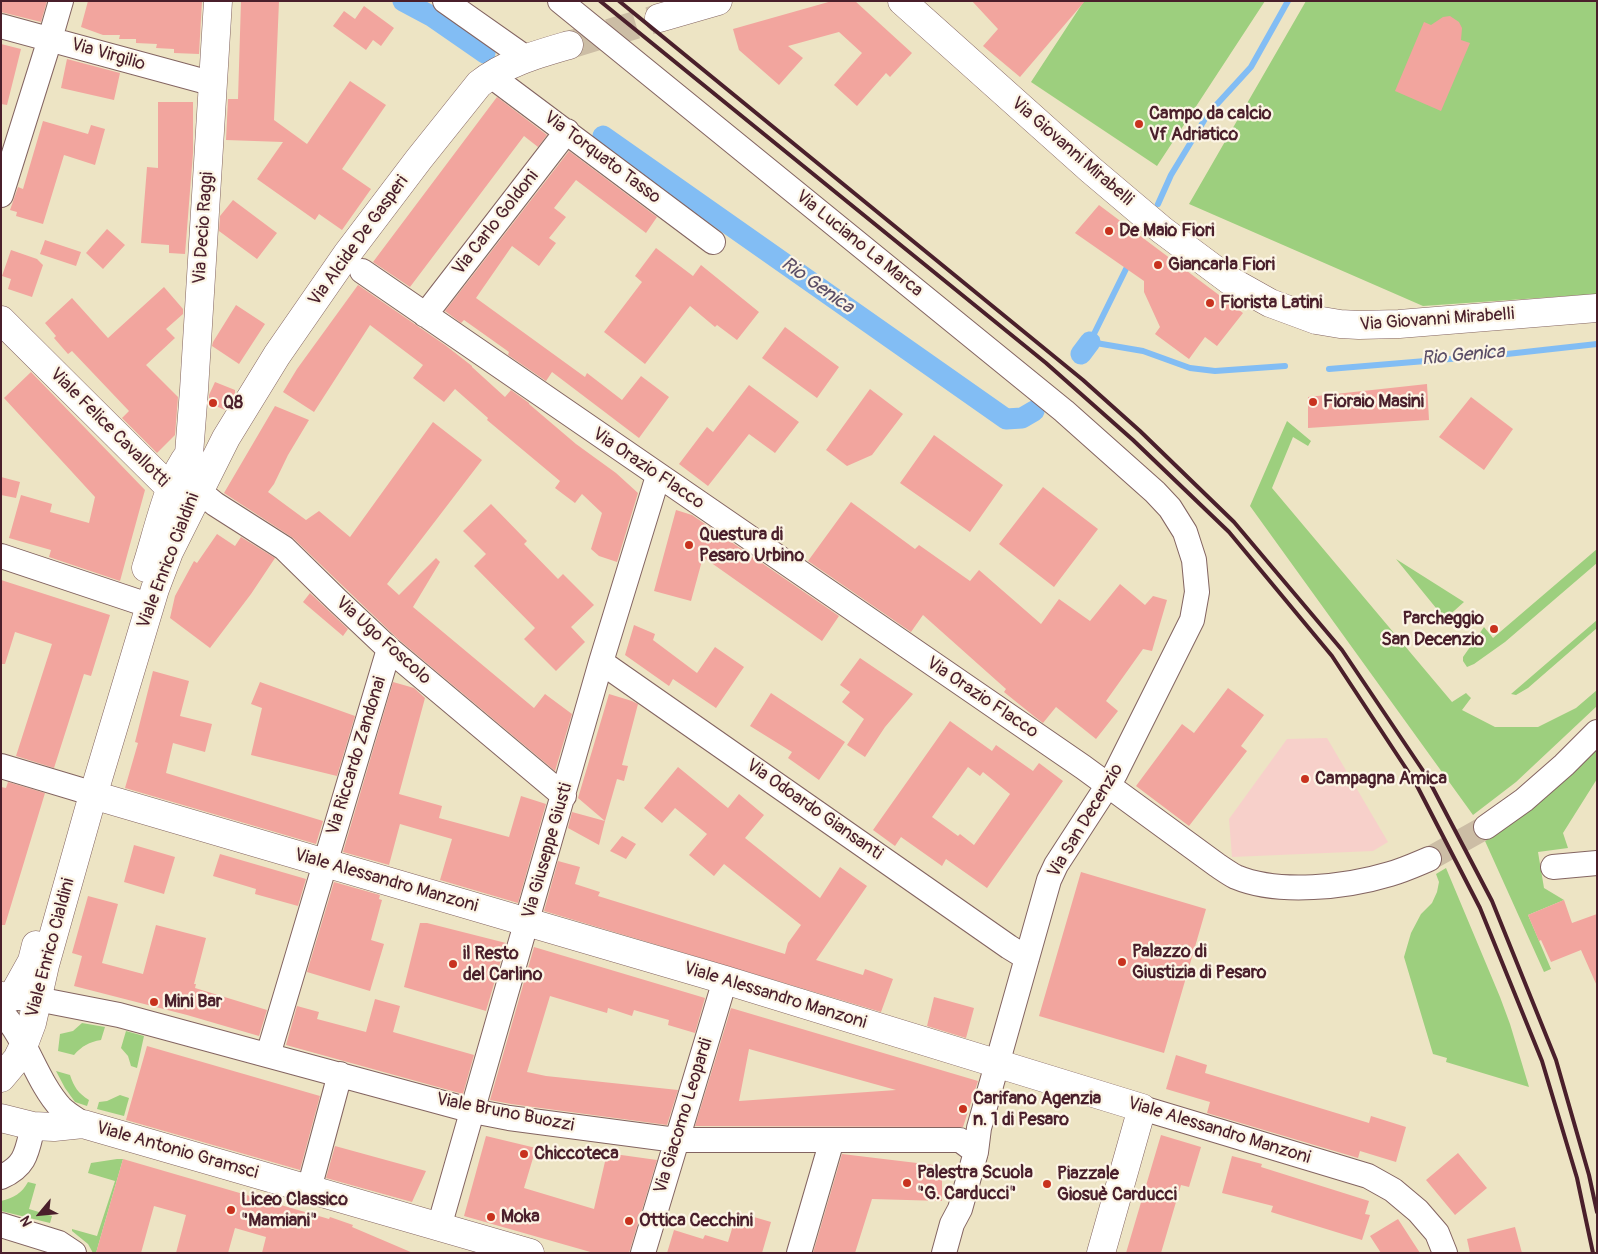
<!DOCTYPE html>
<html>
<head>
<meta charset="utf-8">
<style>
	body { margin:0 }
	#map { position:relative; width:1598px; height:1254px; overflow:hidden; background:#ede4c4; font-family:Pangolin,sans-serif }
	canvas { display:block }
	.frame { position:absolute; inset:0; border:2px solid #4a1f2b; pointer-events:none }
	.north { position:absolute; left:15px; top:1189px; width:50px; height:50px; -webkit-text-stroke:4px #fcf5e5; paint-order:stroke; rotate:242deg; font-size:14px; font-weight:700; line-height:20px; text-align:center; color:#4a1f2b }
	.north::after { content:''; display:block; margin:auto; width:18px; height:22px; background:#4a1f2b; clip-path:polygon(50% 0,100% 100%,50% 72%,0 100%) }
</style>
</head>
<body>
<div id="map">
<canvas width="1598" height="1254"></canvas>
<div class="frame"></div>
<div class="north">N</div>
</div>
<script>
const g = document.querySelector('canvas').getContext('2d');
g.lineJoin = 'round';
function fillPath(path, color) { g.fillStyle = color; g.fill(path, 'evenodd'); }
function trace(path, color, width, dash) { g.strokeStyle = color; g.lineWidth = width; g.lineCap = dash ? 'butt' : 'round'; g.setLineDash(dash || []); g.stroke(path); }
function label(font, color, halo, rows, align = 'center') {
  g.font = font + ' Pangolin,sans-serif'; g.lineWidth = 4.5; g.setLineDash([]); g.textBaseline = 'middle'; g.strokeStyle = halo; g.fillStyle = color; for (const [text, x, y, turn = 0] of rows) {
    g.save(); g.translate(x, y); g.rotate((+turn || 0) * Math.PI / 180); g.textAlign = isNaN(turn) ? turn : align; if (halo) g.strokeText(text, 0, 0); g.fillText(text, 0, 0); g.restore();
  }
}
fillPath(new Path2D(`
	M1327,738L1388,842L1373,851L1232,857L1229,819L1287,739Z`), '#f7d0ca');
fillPath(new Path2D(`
	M1084,1H1265L1157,166L1031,82Z
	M1306,1H1597V294L1423,306L1189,204Z
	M1287,421L1311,441L1308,446L1293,437L1272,488L1452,702L1466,693L1471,698L1462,710L1495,727H1538L1576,708L1597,690V706L1516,782L1473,815L1250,506Z
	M1597,549V563L1505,642L1474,664L1467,667L1463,661V657L1484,627L1493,638Z
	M1396,559L1464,602L1445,619Z
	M1597,620V628L1528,688L1516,695L1511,694Z
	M1597,739V779L1563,833L1568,848L1538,852L1544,888L1564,900L1528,915L1551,969L1544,972L1485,841Z
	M1446,868L1500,997L1510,1024L1529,1087L1446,1062L1447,1058L1433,1054L1404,957L1411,933L1421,914L1432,903L1437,892L1439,882L1436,874Z
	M82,1023L105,1027L101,1040C89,1042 82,1046 74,1055L58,1051L60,1034L73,1031Z
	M126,1031L144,1036L137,1068L131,1066L128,1056L121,1048Z
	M56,1071L70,1075C74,1087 78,1093 89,1100L87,1106L75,1102L65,1088Z
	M120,1095L129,1098L124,1116L97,1109L99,1102L107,1101Z
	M117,1159H123L96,1253H93L88,1244L72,1231V1229L97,1236L115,1181L88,1173L91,1163Z
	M28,1182L36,1184L29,1209L52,1216L50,1223L1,1211V1201C14,1198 22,1193 28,1182Z`), '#9dcf7e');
trace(new Path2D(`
	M1158,204L1171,175L1208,114L1251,67L1288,1
	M1126,269L1090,342L1143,351L1190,368L1215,371L1285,366
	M1329,369L1498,355L1597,344`), '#82bdf4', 6);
trace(new Path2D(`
	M403,1L433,17L485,53
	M603,136L1006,419L1022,418L1034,411
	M1081,354L1090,342`), '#82bdf4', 21);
fillPath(new Path2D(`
	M1,1H47L41,22L1,12Z
	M88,1H202L199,54L174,53V49L156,48L157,44L136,43V39H119L120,35H103L81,27Z
	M241,1H279L274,120L307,144L350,81L386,105L342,169L371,189L342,230L319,214L315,220L257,179L283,142L226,140L228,99H238Z
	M832,1H855L912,53L890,77L886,73L857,106L834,85L862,53L839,32L788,46L803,58L779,85L739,50L733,29Z
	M972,1H1085L1020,77L983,46L998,29Z
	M364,6L394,28L381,46L373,40L366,50L333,26L344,11L355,19Z
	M1450,16L1459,22L1462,28L1461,40L1470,43L1441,111L1395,91L1424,22L1431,25L1443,17Z
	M1,44L21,49L7,105L1,104Z
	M67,59L120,73L114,100L61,88Z
	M497,97L547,135L538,147L524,136L410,287L373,262Z
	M158,102H193V153L185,254L169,253V245L141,243L147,167L158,168Z
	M43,121L88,134L91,125L105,129L95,165L64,155L43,224L16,216L17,212L10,210L18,187L23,189Z
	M569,151L657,217L646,233L576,180L554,208L566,217L549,238L556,243L539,266L512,246L476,298L585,377L587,373L622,400L641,376L669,397L639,438L552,372L546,381L508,355L509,352L464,320L461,323L445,311Z
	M233,200L277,233L257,259L219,231L220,216Z
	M1099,205L1243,313L1217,346L1205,337L1189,359L1155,334L1160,327L1144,292V281L1075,233Z
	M107,229L125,245L103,269L86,253Z
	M45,240L81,252L76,266L40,254Z
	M656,248L693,276L701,265L759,312L737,340L717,325L715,327L690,306L645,364L604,332L642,282L635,276Z
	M11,250L37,259L43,265L32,297L8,289L11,279L2,276Z
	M358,285L445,345L472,366V367L505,397L511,390L529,403V404L576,444L616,473L638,493L617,562L599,556L591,549L602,513L582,494L575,503L555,488L560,481L487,420L488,418L455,389L444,402L413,378L423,365L370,325L314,412L283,392L297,369Z
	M164,287L183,309V314L166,329L175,338L146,365L178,397L175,435L157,453L122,418L129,411L72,351L68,354L54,338L56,336L45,323L72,298L108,338Z
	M236,305L265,324L239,364L212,346L213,342Z
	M785,327L839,367L817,398L762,358Z
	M31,372L145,490L120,581L49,557L51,550L9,538L21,495L52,504L50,512L89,523L95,497L4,398Z
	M215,382L235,390V394L225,410L209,403V395Z
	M1427,384L1429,420L1308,428V397Z
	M749,385L799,422L775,453L749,434L708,486L679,464L707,427L713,432Z
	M870,389L903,414L872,455L847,466L826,450Z
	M1471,397L1513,429L1484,470L1439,437Z
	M275,406L309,420L288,455L274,484L268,492L306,520L319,511L350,537L433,422L482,460L387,584L399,595L436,558L440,562L413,607L534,708L545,694L572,714L555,771L398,639L293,538L224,493Z
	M934,435L1003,485L970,532L900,483Z
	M1,477L20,482L16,498L1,495Z
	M1043,487L1098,529L1054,587L999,544Z
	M851,502L915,549L919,545L970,581L979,570L1041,624L1059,599L1090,621L1120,584L1145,605L1153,596L1167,600L1152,651L1143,649L1106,701L1118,711L1096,739L1056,707L1043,723L1035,717L1004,692L1006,689L923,615L911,632L808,561Z
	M491,504L527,541L524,544L558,579L563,574L594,605L571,627L585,642L556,671L524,639L535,628L474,566L486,554L463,531Z
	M676,510L692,515L839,616L822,641L703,557L691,601L654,591Z
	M217,534L235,546L241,537L275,558L251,594L210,648L170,618L175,596L194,561L197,563Z
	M1,580L110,615L91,676L84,674L54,768L16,756L52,644L15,632L5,664H1Z
	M310,593L348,629L343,636L303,602Z
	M634,625L655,634L653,640L697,673L715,647L744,667L716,708L673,679L669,686L625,655Z
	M860,658L913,694L885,727L865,757L847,745L864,719L842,702L850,692L840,685Z
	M153,671L189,681L180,716L212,724L205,752L173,743L166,773L323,821L316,844L125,788L138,743L135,742Z
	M260,682L355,716L337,776L251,755L262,708L251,704Z
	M393,682L414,688L425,698L399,794L442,806L439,818L509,837L521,796L546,804L518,903L440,880L452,839L400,824L389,865L343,852Z
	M1228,688L1264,715L1241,746L1247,751L1189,826L1136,786L1182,724L1194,733Z
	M771,693L845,742L819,780L788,758L792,752L750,726Z
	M609,694L632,701L638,704L622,765L628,766L624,781L617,779L605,821L578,798Z
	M950,721L992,751L996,745L1033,771L1039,763L1063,781L987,888L946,859L942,866L901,837L895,846L873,830ZM968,767L980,776L983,772L1010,794L974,845L960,834L958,836L932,817Z
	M678,767L728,808L739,794L764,815L745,838L820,898L840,867L867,886L816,960L863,975L865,969L893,979L881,1012L544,911L558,861L580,867L575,884L600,892L598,896L785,954L788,943L801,925L724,864L714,876L689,855L707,834L675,808L662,823L644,808Z
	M8,782L45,793L5,925H1V787L6,788Z
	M572,812L605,821L599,845L568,828Z
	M622,836L636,844L626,859L610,851Z
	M134,845L175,857L164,894L124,882Z
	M220,854L306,879L298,906L255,894L256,889L213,876Z
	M1081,872L1206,909L1164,1053L1039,1016Z
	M334,882L380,895L379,899L382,900L371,940L384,944L370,991L307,972Z
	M88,896L118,904L102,963L143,974L156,925L206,938L194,984H196L195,988L267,1010L259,1036L187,1015L74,986L82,956L72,953Z
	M1564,900L1572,923L1597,914V986L1581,950L1551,962L1541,940L1539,941L1528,915Z
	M420,923H427L506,943L486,1011L404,987Z
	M534,947L705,998L695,1033L668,1025L669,1020L634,1010L632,1016L608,1008L607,1013L550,996L527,1072L546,1076L678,1090L667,1125L511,1104L490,1100Z
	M934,997L974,1008L966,1038L927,1026Z
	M375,999L400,1006L393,1032L474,1055L463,1094L286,1045L297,1006L319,1012L317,1019L366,1032Z
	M731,1008L978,1081L963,1127L695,1126ZM749,1049L896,1090L739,1101Z
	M147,1046L320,1096L300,1170L126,1120Z
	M1176,1055L1207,1065L1205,1073L1369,1123L1371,1116L1406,1127L1396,1162L1360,1151L1358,1158L1207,1113L1210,1102L1166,1089Z
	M1161,1135L1201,1147L1189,1187L1181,1185L1161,1253H1126Z
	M486,1136L536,1148L524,1188L594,1209L607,1153L657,1160L629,1253H594L464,1216Z
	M335,1146L426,1171L412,1202L326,1178Z
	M1458,1153L1487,1188L1455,1215L1426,1180Z
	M842,1154L942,1166V1201L872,1199L855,1253H813Z
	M1232,1156L1262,1164L1261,1167L1369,1201L1365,1214L1370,1215L1362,1240L1271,1212L1273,1206L1222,1193Z
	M123,1159L329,1219L330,1217L353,1225L352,1227L413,1253H262L266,1237L235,1228L228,1253H176L186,1215L154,1206L141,1253H96Z
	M737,1212L771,1222L762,1253H667L674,1230L703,1239L705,1235L728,1242Z
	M1398,1219L1420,1253H1381L1370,1236Z
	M1515,1227L1522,1253H1470L1467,1239Z`), '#f2a59e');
trace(new Path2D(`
	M1429,859L1486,827`), '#ccbda5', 24, [24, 12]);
trace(new Path2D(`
	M569,45L659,18`), '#ccbda5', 28, [28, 14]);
const street = new Path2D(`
	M445,1L526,58
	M560,1L1064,411L1155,492L1170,508L1185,532L1194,560L1197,592L1192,620L1115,774L1056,865L1049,880L979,1128L976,1152L960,1209L952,1224L944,1253
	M1,26L214,84
	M490,75L713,242
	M1,195L50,39L61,1
	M362,271L1083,767L1217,865C1223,869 1230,874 1236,877C1279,895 1347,887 1390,874C1404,870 1417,864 1429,859
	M425,315L567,131
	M199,491L215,504L284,548L336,599L389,649L564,796
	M1,556L136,601
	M601,662L1009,947L1027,958
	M1,766L81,790
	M1486,827L1524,800L1564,765L1597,732
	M1553,867L1597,863
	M18,998L37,999L119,1015L473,1111L509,1118L676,1140H960L976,1152
	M1,1012C26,1037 36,1081 61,1108C67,1114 76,1119 83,1124
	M268,1055L389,649
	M1142,1108L1368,1176L1393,1190L1418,1211L1437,1233L1445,1253
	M1,1177C27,1166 27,1150 33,1126
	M309,1189L340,1074
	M1,1225L59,1243L74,1253
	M439,1227L601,662L658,476
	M643,1253L725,980
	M799,1253L832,1140`);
const secondary = new Path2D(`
	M902,1L1091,170L1162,230L1229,280L1270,303L1316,320L1340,324L1359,325L1399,324L1597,308
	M659,18L718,1
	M1,320L171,489L177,504
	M191,471L189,454L194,390L218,1
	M146,568C157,535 168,480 189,454
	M93,795L725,980L1142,1108L1101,1253
	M1,996L12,997L32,961L36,945
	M1,1078L17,1059L23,1047L32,1023L45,965L89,809L155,589L169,552L226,438L277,355L347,254L419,159L479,84C505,63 538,54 569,45
	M1,1118L33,1126L54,1127L83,1124L530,1253`);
trace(street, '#836461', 26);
trace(secondary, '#836461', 29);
trace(street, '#fff', 24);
trace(secondary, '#fff', 28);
trace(new Path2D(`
	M600,1L1046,363L1133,440L1229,532L1332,656L1415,782L1480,908L1542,1061L1577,1178L1593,1253
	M619,1L1083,380L1140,431L1234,522L1342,650L1426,775L1492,901L1556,1060L1589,1175L1597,1212`), '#4a1f2b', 4);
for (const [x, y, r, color] of [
	[1139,124,5,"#c8321e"],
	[1109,231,5,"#c8321e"],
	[1158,265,5,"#c8321e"],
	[1210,303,5,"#c8321e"],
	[1313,402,5,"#c8321e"],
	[213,403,5,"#c8321e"],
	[689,545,5,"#c8321e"],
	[1494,629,5,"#c8321e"],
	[1305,779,5,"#c8321e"],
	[1122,962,5,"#c8321e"],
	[453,964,5,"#c8321e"],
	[154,1002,5,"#c8321e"],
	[963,1109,5,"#c8321e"],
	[524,1154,5,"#c8321e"],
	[907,1183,5,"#c8321e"],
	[1047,1184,5,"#c8321e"],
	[231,1210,5,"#c8321e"],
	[491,1217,5,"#c8321e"],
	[629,1221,5,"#c8321e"]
]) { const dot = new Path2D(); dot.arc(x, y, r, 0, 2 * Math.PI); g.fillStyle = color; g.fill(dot); trace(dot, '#fcf5e5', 2); }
label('18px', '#4a1f2b', '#fcf5e5', [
	["Via Virgilio",108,55,16],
	["Via Giovanni Mirabelli",1072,152,41],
	["Via Torquato Tasso",602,158,37],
	["Via Carlo Goldoni",496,223,-52],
	["Via Decio Raggi",204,228,-86],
	["Via Alcide De Gasperi",359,241,-54],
	["Via Luciano La Marca",859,244,39],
	["Via Giovanni Mirabelli",1437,320,-4],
	["Viale Felice Cavallotti",109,428,45],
	["Via Orazio Flacco",648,469,34],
	["Viale Enrico Cialdini",169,561,-69],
	["Via Ugo Foscolo",383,641,42],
	["Via Orazio Flacco",982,698,34],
	["Via Riccardo Zandonai",357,756,-73],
	["Via Odoardo Giansanti",814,810,35],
	["Via San Decenzio",1086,821,-59],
	["Via Giuseppe Giusti",548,851,-74],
	["Viale Alessandro Manzoni",386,881,16],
	["Viale Enrico Cialdini",51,948,-75],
	["Viale Alessandro Manzoni",775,996,17],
	["Viale Bruno Buozzi",505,1113,11],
	["Via Giacomo Leopardi",684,1116,-73],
	["Viale Alessandro Manzoni",1219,1131,17],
	["Viale Antonio Gramsci",177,1151,16]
]);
label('bold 18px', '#4a1f2b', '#fcf5e5', [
	["Campo da calcio",1149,114],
	["Vf Adriatico",1149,135],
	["De Maio Fiori",1119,231],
	["Giancarla Fiori",1168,265],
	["Fiorista Latini",1220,303],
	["Fioraio Masini",1323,402],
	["Q8",223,403],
	["Questura di",699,535],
	["Pesaro Urbino",699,556],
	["Parcheggio",1484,619,"right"],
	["San Decenzio",1484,640,"right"],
	["Campagna Amica",1315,779],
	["Palazzo di",1132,952],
	["Giustizia di Pesaro",1132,973],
	["il Resto",463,954],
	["del Carlino",463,975],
	["Mini Bar",164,1002],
	["Carifano Agenzia",973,1099],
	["n. 1 di Pesaro",973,1120],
	["Chiccoteca",534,1154],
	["Palestra Scuola",917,1173],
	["\"G. Carducci\"",917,1194],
	["Piazzale",1057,1174],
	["Giosuè Carducci",1057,1195],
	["Liceo Classico",241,1200],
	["\"Mamiani\"",241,1221],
	["Moka",501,1217],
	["Ottica Cecchini",639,1221]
], 'left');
label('italic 19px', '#5b4e67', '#fcf5e5', [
	["Rio Genica",817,286,35],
	["Rio Genica",1463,356,-5]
]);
</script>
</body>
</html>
